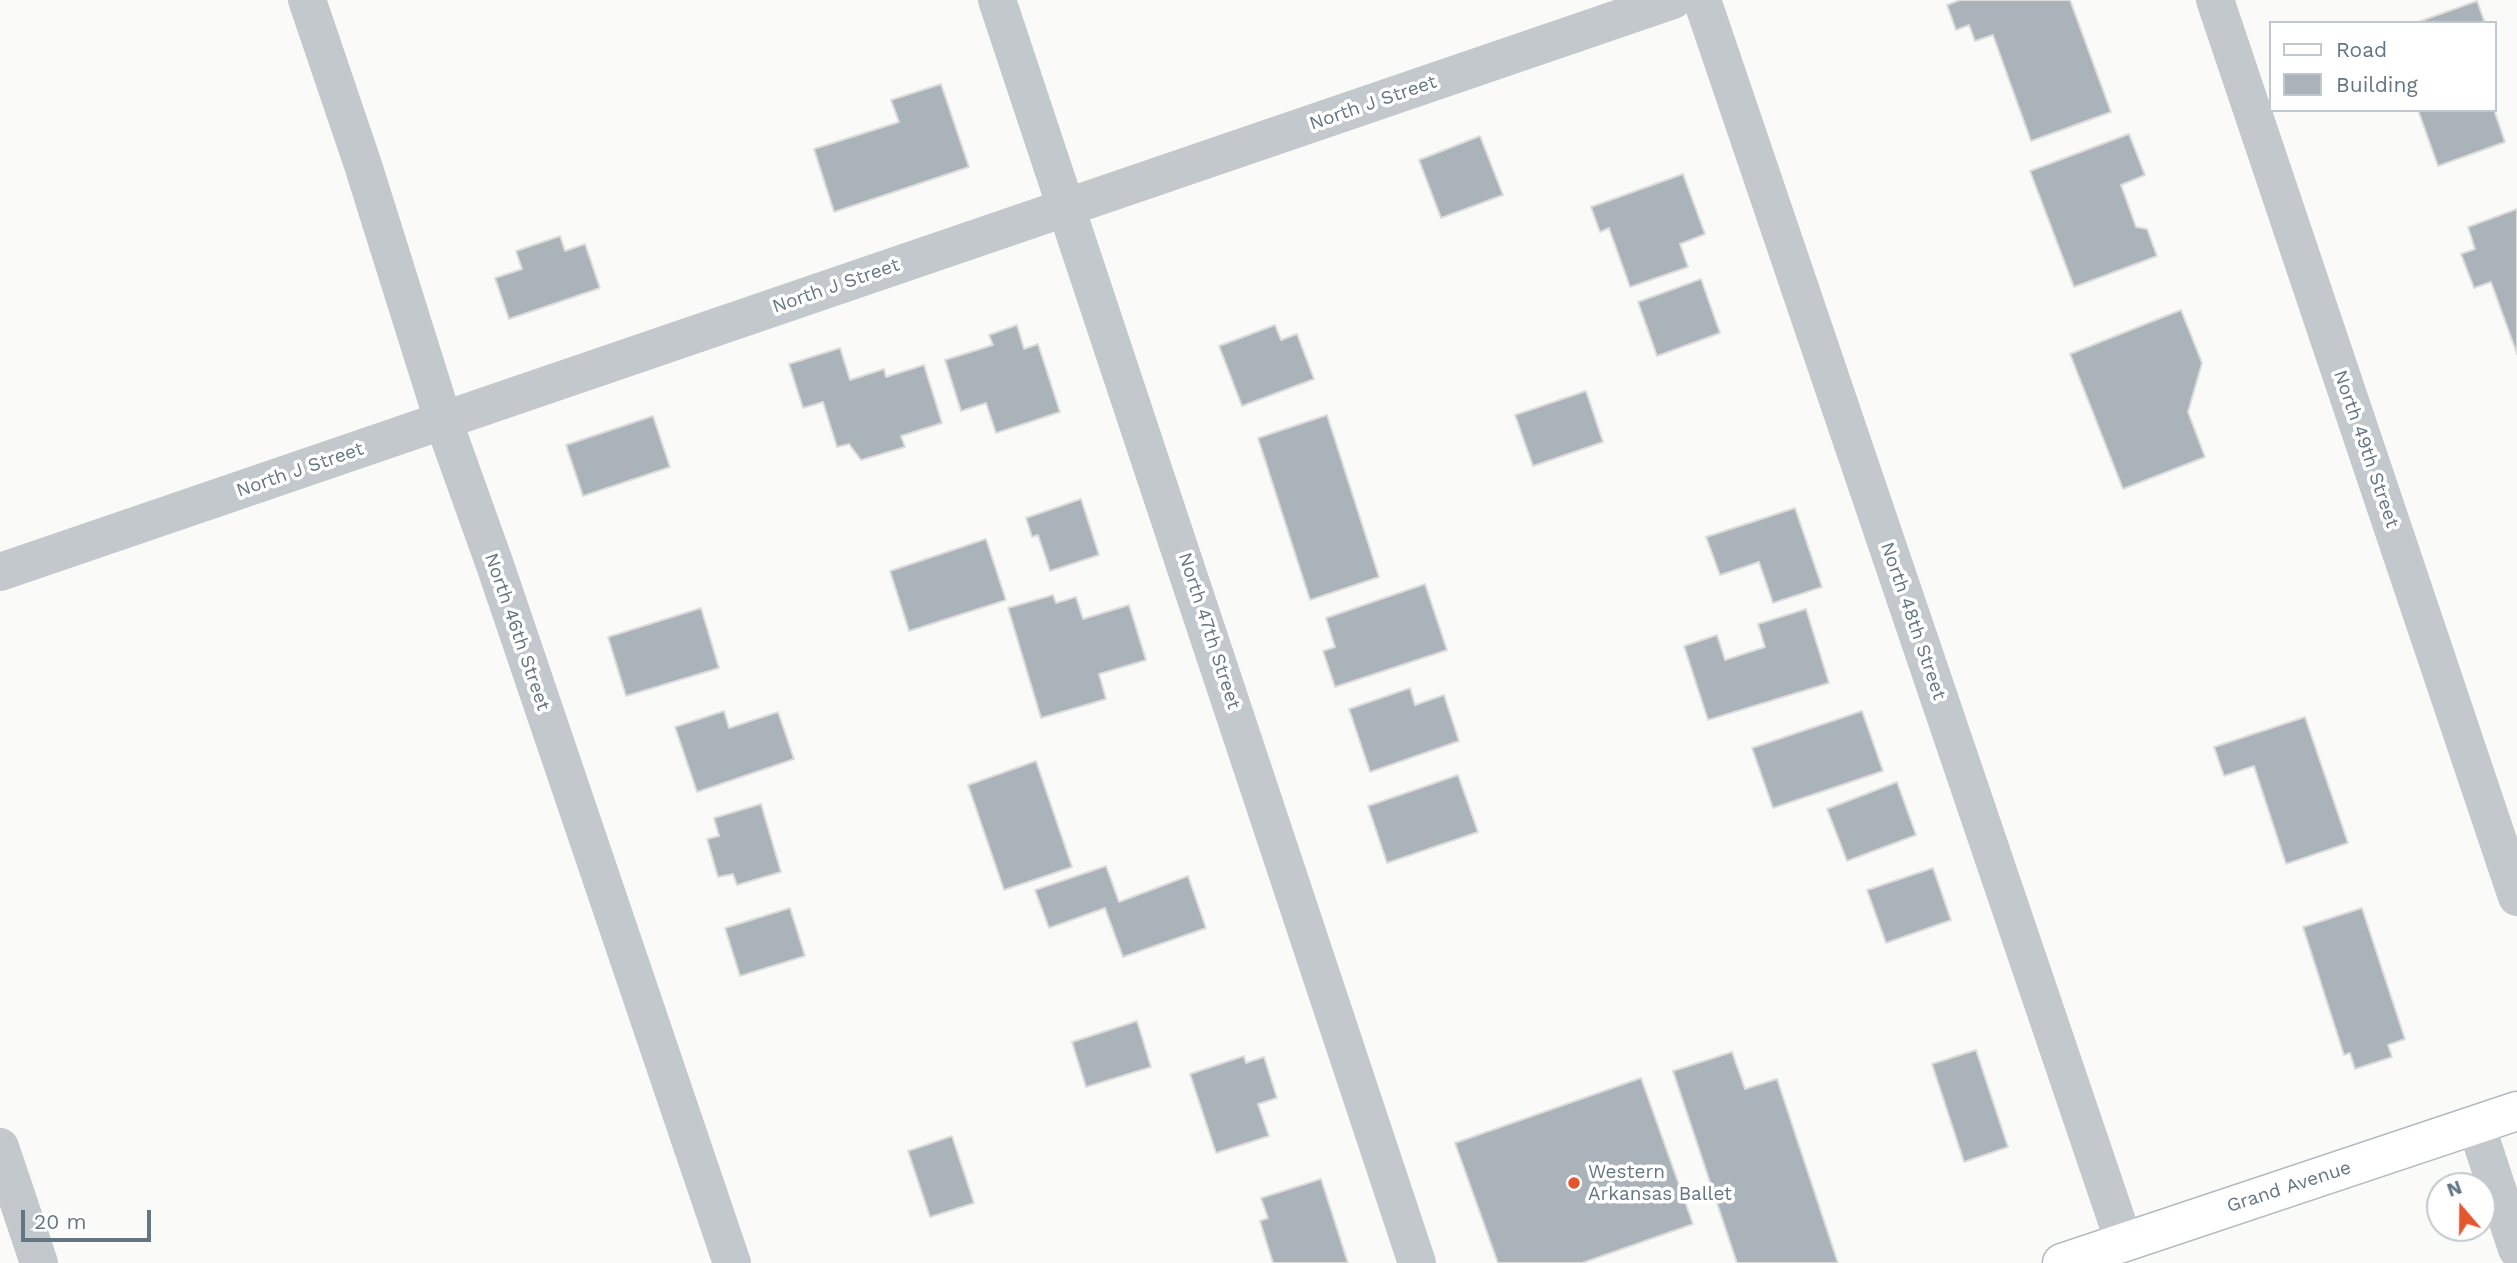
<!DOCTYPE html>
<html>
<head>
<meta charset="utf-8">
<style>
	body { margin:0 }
	#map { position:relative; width:2517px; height:1263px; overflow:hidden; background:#fafaf8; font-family:"Work Sans",sans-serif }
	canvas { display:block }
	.legend { position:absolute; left:2269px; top:21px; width:228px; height:91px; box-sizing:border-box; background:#fff; border:2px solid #c1c8cd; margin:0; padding:9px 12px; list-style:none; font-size:21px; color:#657683 }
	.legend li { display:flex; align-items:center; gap:14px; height:35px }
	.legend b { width:35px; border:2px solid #c1c8cd }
	.north { position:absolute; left:2426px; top:1172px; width:70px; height:70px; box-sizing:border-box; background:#fff; border:2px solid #c1c8cd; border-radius:50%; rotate:340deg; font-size:19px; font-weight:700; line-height:28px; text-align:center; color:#657683 }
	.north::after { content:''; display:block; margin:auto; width:24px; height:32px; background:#e4572e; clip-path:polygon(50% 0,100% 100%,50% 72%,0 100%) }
	.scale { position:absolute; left:21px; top:1210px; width:130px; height:32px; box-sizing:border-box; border:4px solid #657683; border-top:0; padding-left:9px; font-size:21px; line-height:24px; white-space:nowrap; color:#657683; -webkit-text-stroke:5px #fff; paint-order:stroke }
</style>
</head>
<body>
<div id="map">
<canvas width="2517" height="1263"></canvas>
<ul class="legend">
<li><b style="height:9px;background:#fff"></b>Road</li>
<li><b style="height:19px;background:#aab3b9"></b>Building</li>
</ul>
<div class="north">N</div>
<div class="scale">20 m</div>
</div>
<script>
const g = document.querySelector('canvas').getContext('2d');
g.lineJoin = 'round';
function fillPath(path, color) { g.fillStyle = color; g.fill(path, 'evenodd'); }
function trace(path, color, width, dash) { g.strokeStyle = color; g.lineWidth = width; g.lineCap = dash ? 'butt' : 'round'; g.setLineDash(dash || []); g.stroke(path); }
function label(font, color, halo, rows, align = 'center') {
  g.font = font + ' "Work Sans",sans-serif'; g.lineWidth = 7; g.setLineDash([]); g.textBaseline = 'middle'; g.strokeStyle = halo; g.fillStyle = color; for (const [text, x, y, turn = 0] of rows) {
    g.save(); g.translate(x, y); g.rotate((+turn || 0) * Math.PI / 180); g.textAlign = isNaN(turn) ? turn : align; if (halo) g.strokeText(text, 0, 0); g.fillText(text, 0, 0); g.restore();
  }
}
const building = new Path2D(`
	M1960,0H2070L2111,112L2031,141L1993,35L1975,41L1969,25L1956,30L1947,5Z
	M2477,1L2485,23H2415Z
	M941,84L969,167L834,212L814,149L899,122L891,100Z
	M2418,110H2494L2505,142L2438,166Z
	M2129,134L2145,175L2121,185L2136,227L2147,229L2157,256L2074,287L2030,171Z
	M1480,136L1503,195L1441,218L1419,160Z
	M1683,174L1705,234L1680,244L1688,267L1630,287L1609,228L1600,232L1591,207Z
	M2517,209V354L2491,282L2474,288L2461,254L2475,249L2468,227Z
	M560,236L565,251L585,244L600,288L509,319L495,278L522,269L516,251Z
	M1701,279L1720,333L1657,356L1638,302Z
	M2181,310L2202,363L2188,412L2205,457L2123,489L2070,354Z
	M1017,325L1024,349L1038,344L1060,412L996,433L986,403L961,411L945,360L993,345L989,335Z
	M1275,325L1281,340L1297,334L1314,379L1242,406L1219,346Z
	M840,348L850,380L884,369L886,377L924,365L942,423L901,436L905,447L861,460L849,444L837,447L823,402L803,408L789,364Z
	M1586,391L1603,442L1533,466L1515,415Z
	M1327,415L1379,577L1310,600L1258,438Z
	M653,416L670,467L583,496L566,445Z
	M1081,499L1099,555L1050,571L1038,535L1032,537L1026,518Z
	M1795,508L1822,587L1773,603L1759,562L1720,575L1706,537Z
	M986,539L1006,600L909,631L890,571Z
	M1425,584L1447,650L1335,687L1323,651L1335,647L1326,618Z
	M1053,595L1056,603L1076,597L1083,619L1129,605L1146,660L1099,674L1106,699L1041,718L1008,608Z
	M701,608L719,668L626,696L608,637Z
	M1806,609L1829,683L1708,720L1684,646L1717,635L1725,660L1765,647L1758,624Z
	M1410,688L1415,705L1444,695L1459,741L1370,772L1349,709Z
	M724,711L729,728L778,712L794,759L697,792L675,727Z
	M1862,711L1883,771L1773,808L1752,748Z
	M2305,717L2348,843L2286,864L2254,766L2224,776L2214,747Z
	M1036,761L1072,867L1004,890L968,785Z
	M1458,775L1478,832L1387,863L1368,806Z
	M1897,782L1916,835L1847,861L1827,809Z
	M761,804L781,872L737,885L733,874L718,877L707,839L719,836L714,818Z
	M1106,866L1119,902L1188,876L1206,928L1123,957L1105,908L1049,928L1035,890Z
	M1933,868L1951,920L1886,943L1867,890Z
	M790,908L805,956L740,976L725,928Z
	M2362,908L2405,1039L2388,1045L2392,1057L2355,1069L2350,1053L2344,1055L2303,927Z
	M1137,1021L1151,1067L1086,1087L1072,1042Z
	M1976,1050L2008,1147L1964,1162L1932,1064Z
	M1732,1052L1745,1089L1777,1079L1838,1263H1737L1673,1071Z
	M1244,1056L1246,1063L1264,1057L1277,1098L1258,1104L1269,1136L1216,1153L1190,1074Z
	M1641,1078L1693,1224L1582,1263H1498L1455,1143Z
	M952,1136L974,1203L930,1217L908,1151Z
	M1321,1179L1348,1263H1273L1260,1221L1268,1218L1261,1198Z`);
fillPath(building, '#aab3b9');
trace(building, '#dcdcda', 2);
const secondary = new Path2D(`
	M2062,1263L2517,1111`);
trace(secondary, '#b3babf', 41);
trace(new Path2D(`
	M307,0L363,165L443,420L495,565L732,1263
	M997,0C1138,420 1278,841 1417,1263
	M1702,0L2124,1242
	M2215,0L2517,897
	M0,572L1673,0
	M2476,1125L2517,1249
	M0,1147L39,1263`), '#c3c8cc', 38);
trace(secondary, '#fff', 38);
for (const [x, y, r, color] of [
	[1574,1183,7,"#e4572e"]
]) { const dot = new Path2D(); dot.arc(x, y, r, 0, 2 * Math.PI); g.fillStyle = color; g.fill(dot); trace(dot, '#fff', 2.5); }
label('19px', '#657683', '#fff', [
	["North J Street",1373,103,-19],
	["North J Street",836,286,-19],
	["North 49th Street",2366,449,71],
	["North J Street",300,470,-19],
	["North 48th Street",1913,621,71],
	["North 47th Street",1209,631,72],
	["North 46th Street",517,632,71],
	["Grand Avenue",2289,1187,-18]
]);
label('19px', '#657683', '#fff', [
	["Western",1588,1172],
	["Arkansas Ballet",1588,1194]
], 'left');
</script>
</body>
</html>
